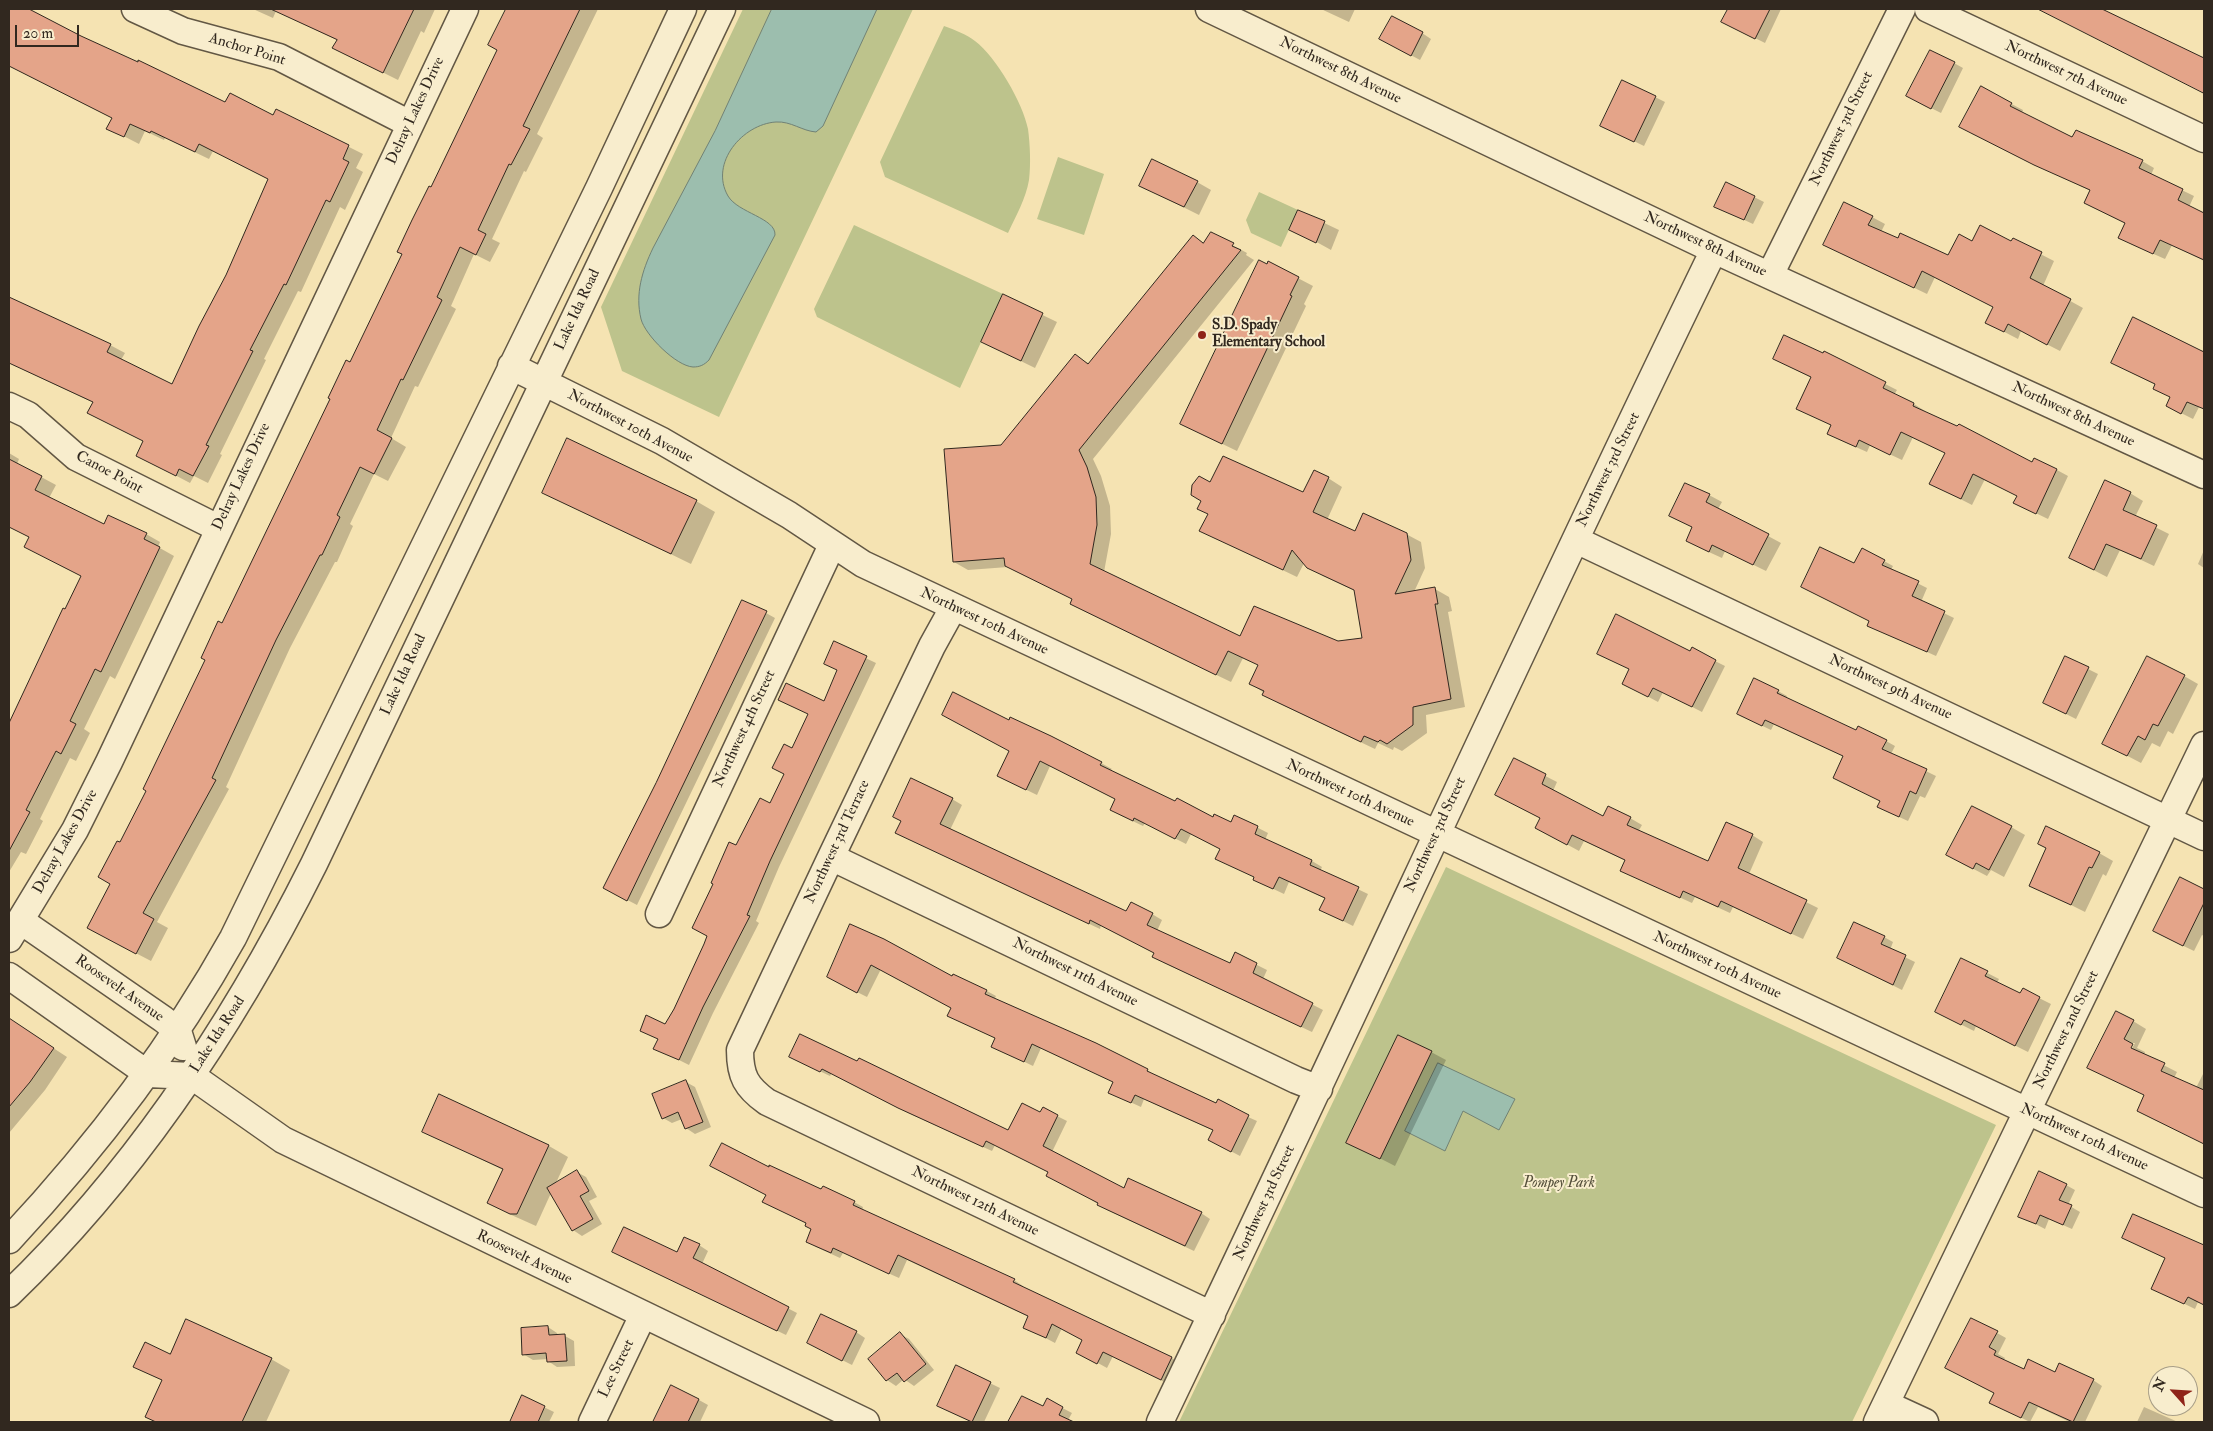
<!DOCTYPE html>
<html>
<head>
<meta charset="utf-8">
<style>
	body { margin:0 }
	#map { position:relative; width:2213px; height:1431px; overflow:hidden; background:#f5e3b2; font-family:"IM FELL Double Pica",serif }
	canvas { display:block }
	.frame { position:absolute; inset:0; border:10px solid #31281f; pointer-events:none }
	.north { position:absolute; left:2148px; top:1366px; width:50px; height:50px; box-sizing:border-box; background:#f8edcd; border:1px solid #a89e87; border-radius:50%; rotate:296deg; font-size:14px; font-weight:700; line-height:20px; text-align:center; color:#31281f }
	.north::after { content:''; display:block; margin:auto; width:18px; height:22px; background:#8f2418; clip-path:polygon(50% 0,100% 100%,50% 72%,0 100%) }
	.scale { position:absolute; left:15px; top:25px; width:64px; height:22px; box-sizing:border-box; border:2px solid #31281f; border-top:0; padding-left:6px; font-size:15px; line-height:18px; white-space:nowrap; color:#31281f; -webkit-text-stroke:4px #f8edcd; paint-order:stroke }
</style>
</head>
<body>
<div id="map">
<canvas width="2213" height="1431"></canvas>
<div class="frame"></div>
<div class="north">N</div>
<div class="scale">20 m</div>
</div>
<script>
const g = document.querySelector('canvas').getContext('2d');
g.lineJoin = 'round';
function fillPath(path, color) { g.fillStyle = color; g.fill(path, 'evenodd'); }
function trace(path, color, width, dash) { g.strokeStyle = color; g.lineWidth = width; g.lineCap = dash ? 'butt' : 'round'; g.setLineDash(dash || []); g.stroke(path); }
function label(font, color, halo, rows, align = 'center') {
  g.font = font + ' "IM FELL Double Pica",serif'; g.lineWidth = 4; g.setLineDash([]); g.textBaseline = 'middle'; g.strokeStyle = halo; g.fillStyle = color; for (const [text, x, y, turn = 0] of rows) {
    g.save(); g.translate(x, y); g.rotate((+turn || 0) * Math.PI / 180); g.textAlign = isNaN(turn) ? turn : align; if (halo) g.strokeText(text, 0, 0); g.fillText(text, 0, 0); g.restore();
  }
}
fillPath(new Path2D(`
	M743,9H913L719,417L622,371L601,307Z
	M944,26C955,30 966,34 975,41C996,57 1023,103 1028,129C1030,144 1031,164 1029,180C1026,198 1016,216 1008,233L885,177L880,162Z
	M1058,157L1104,174L1084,235L1037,219Z
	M1259,192L1298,210L1281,247L1251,233L1246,220Z
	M854,225L1003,294L960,388L817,317L814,309Z
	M1446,867L1996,1125L1852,1422H1179Z`), '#bdc38c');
const water = new Path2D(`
	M772,9H877L823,126L816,132C802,131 791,121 776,122C743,124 709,163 728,196C738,213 776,218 775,235L709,360C704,365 700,367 693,367C676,366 645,335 641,319C635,294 642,271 653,248L715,131Z
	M1438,1063L1515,1099L1499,1130L1463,1111L1445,1151L1405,1131Z`);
fillPath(water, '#9cbeae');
trace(water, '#718275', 1);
fillPath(new Path2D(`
	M9,9H25L80,37L226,104L274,117L277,111L363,154L356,168L363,172L345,210L340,207L301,292L298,291L264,359L266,360L220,454L222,455L208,483L194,476L190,483L152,463L144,441L94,403L9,363V298L110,345L125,353L121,360L172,386L227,276L269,179L213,151L209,159L165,138L164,140L145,131L139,144L108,128L113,118L9,66Z
	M253,9H435L424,33L421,31L398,80L334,48L338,40L276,11L273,18Z
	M514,9H598L537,134L543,138L526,172L524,171L492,239L500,243L490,262L474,254L451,306L456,309L418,387L415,386L391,438L406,447L388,481L374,474L350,524L353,526L337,562H335L290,648L226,787L229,789L157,922L168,928L151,961L103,936L121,844L147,791L223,624L404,254L432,189L498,50Z
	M1321,9H1355L1349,22Z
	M1729,9H1781L1765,43L1723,22Z
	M2040,9H2101L2204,59V92L2142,62Z
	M1422,33L1431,39L1420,60L1390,44Z
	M1954,63L1963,68L1941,113L1917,101Z
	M1623,81L1665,102L1644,146L1611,130Z
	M1981,88L2023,110L2022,113L2073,139L2142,161L2154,168L2151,175L2194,196L2189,207L2204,214V261L2172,245L2165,259L2131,244L2126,224L2085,203L2091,191L1972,134Z
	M1197,182L1211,190L1199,215L1141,186Z
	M1754,197L1764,202L1753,224L1725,211Z
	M1299,211L1339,230L1331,250L1304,235Z
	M1872,217L1885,224L1881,232L1949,257L1972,243H2012L2013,240L2054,261L2043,286L2083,308L2060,351L2021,331L2018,339L1987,323L1994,307L1935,277L1927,294L1825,245Z
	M1212,234L1247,253L1246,255L1254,260L1093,459L1101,476L1110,506L1111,534L1104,572L1241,637L1338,642L1364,639L1355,591L1323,576L1308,567L1304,563L1297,577L1201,531L1209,515L1210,484L1304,494L1328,478L1342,487L1327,520L1355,533L1406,534L1421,542L1425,568L1414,592L1435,589L1449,597L1452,611L1448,612L1465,707L1426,715L1427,733L1402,751L1394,747L1393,750L1378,743L1375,749L1278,703L1250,683L1259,665L1243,658L1231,682L1086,612L1072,604L1074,599L1008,567L968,570L954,562L1002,446L1075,356L1090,364L1193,236L1204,243Z
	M1269,263L1313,286L1304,304L1306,306L1237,451L1181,424Z
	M1003,296L1057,322L1035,368L982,342Z
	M2134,318L2204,353V409L2199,407L2193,419L2179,412L2172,398L2156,385L2124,369Z
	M1824,353L1897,390L1894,395L1914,404L1925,411L1924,412L2033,464L2057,470L2068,476L2048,519L2015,503L2018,496L1985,479L1972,505L1931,484L1946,453L1913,437L1902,460L1870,445L1867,452L1840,440L1832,426L1798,408L1812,378L1786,365L1823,355Z
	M9,453L19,459L17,464L56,485L49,498L105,525L146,534L160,542L158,547L174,556L115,679L110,676L84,729L90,733L76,761L70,758L40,819L43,821L26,854L21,852L9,872V725L64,610L66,611L82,576L30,537L9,526Z
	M544,492L696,501L715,512L691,564Z
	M2130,493L2143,501L2135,517L2169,534L2154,566L2120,550L2107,577L2070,558Z
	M1709,495L1722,502L1718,509L1781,543L1766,571L1725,551L1722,558L1700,548L1693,528L1671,516Z
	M2204,550V568L2198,564Z
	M1884,561L1893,566L1891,570L1927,588L1921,602L1954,618L1936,656L1869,626L1871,621L1855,565Z
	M766,613L775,618L637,905L614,893L658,784Z
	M834,643L876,663L779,867L756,921L759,923L713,1013L689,1065L655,1048L659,1039L651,1036L666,1025L706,945L736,847L771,805L786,774L792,750L824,702L838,670Z
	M1691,653L1715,661L1725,666L1702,712L1663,692L1658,702L1632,688Z
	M2066,658L2098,674L2076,719L2054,708Z
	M2184,676L2198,684L2173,734L2168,731L2160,747L2152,743L2141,763L2118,751Z
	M1778,691L1787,696L1786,699L1857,732L1886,741L1895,746L1891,754L1936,776L1925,798L1920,796L1908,821L1888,812L1845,757L1774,724L1771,730L1748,719Z
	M1009,721L1051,737L1101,763L1112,769L1110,771L1214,819L1231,823L1235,816L1268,833L1265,840L1312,861L1322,867L1320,871L1368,894L1353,926L1331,915L1326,899L1289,882L1284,894L1265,885L1254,880L1255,877L1221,849L1191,834L1186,844L1145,823L1143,826L1122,816L1117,799L1050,766L1037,795L998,776L1010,751Z
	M1514,760L1557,782L1553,791L1604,817L1630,818L1642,825L1638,832L1709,863L1752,835L1763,842L1749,874L1818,908L1803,939L1733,907L1730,913L1695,897L1692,903L1622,871L1626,861L1584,841L1579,851L1548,834Z
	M952,799L962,805L950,830L1127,913L1152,914L1162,920L1157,931L1230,964L1235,954L1267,970L1263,979L1323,1010L1312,1032L1164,963L1156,953L1101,925L1100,929L897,833Z
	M2011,827L2025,835L2004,877L1991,870L1987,876L1962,863Z
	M2048,848L2099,853L2113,861L2106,876L2103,874L2085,912L2031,885Z
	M2181,878L2204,890V936L2202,935L2194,951L2165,937Z
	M850,926L953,978L954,976L987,991L996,996L994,1000L1147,1070L1156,1076L1257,1121L1240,1156L1219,1145L1214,1131L1144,1099L1141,1107L1119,1097L1115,1082L1041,1048L1033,1066L1002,1051L996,1038L952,1008L881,969L867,997L837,982Z
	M1884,937L1893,942L1890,950L1915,962L1902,990L1848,963Z
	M1962,960L1999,979L1997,983L2021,995L2039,998L2051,1004L2028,1052L1976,1026L1974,1031L1948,1018Z
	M9,1019L67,1057L45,1090L9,1133Z
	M2133,1021L2146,1029L2137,1048L2145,1052L2144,1055L2177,1072L2174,1078L2196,1088L2204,1072V1143L2151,1117L2145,1095L2102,1074ZM2132,1043H2135L2129,1054L2127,1053Z
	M1431,1052L1446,1060L1395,1166L1348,1142Z
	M790,1057L1009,1131L1041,1114L1043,1109L1067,1121L1052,1152L1124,1190L1201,1213L1210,1219L1194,1251L1107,1210L1049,1172L995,1145L992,1151L908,1113L832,1073L830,1076Z
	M686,1082L695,1087L711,1127L695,1134L686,1128L682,1119L672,1123L663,1118Z
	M423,1131L549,1146L568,1157L555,1185L577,1172L586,1177L597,1197L589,1201L602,1224L582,1236L573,1230L551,1193L536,1226L507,1213L488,1202L503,1170Z
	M769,1168L854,1202L863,1207L862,1211L1014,1280L1023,1286L1022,1288L1172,1358L1181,1364L1170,1385L1113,1356L1107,1368L1087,1357L1084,1340L1062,1328L1055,1343L1034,1332L1029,1317L907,1260L899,1278L843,1253L840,1258L816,1247L807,1241L813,1229L767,1195Z
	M2066,1185L2075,1190L2068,1205L2080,1212L2072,1229L2049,1219L2045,1229L2020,1216Z
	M2134,1216L2204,1247V1305L2198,1302L2195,1309L2152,1288L2166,1258Z
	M699,1245L708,1251L702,1264L797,1313L786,1335L623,1257L678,1253Z
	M548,1327L557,1333L558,1336H565L574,1341L575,1366L557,1367L548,1361V1359L533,1360L523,1354L522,1329Z
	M856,1332L865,1338L852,1365L818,1348Z
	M1997,1333L2006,1338L1998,1354L2005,1358L2003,1361L2025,1371L2056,1373L2093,1380L2102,1386L2085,1422H2070L2038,1407L2030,1422L1991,1403L1995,1393L1956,1373Z
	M900,1334L909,1339L934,1370L914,1386L904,1379L896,1386L887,1380L869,1359Z
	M171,1356L271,1359L290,1370L266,1422H156L146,1416L163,1381L135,1366Z
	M957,1367L1000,1388L984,1422H972L948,1411Z
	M523,1397L554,1412L549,1422H511Z
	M1022,1397L1043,1408L1047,1400L1072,1413L1067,1422H1010Z
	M699,1400L708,1405L700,1422H662L656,1419Z
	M2144,1407L2178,1422H2137Z`), '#0003');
const building = new Path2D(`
	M9,9H29L81,36L138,62V60L225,102L230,93L273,115L276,109L349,145L343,159L349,162L330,202L326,200L286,285L284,284L250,350L253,351L206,445L209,446L193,476L179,469L176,476L136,456L143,441L87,413L93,402L9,363V297L111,344L107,352L172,384L199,326L226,275L268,179L199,144L195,152L151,131L150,133L130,124L124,137L106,129L112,118L9,66Z
	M271,9H414L383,73L332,48L337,40Z
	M506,9H580L523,126L530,129L511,165L509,164L478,230L486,234L476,255L460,247L437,297L442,300L403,380L401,379L377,430L392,438L374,474L360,467L337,515L340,517L322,555H320L276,640L212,778L216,780L143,913L154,919L136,954L87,928L110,884L98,877L117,841L120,842L146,791L143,789L205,660L201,658L218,621L222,623L330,399L328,398L346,360L350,362L402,254L397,252L412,220L429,186L431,187L497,50L488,45Z
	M1728,9H1770L1755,39L1721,22Z
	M2038,9H2102L2204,58V93Z
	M1392,16L1423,32L1411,56L1379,39Z
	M1930,50L1955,62L1931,109L1906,96Z
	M1622,80L1656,96L1634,142L1600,126Z
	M1981,86L2012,103L2010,106L2072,137L2076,130L2143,160L2139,168L2183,189L2178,200L2204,213V260L2160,240L2153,254L2118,238L2125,223L2084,203L2090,190L2034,165L1959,127Z
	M1152,159L1198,181L1184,207L1139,186Z
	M1726,182L1755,196L1744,220L1714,207Z
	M1844,202L1873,216L1868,225L1898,238L1900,233L1948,255L1959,234L1972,241L1980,225L2011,241L2013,238L2042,252L2030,278L2071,299L2047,345L2008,324L2004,332L1985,323L1993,307L1922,271L1914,288L1823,245Z
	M1298,210L1325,221L1316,243L1289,230Z
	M1211,232L1234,243L1232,246L1241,250L1079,450L1087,467L1096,497L1097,525L1090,564L1240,636L1254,606L1338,641L1362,638L1354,590L1307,568L1292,550L1283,570L1199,531L1208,514L1197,509L1201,501L1191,495L1192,485L1199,476L1210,482L1223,456L1303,492L1314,470L1329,477L1313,512L1355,531L1363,513L1407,533L1411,560L1395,594L1435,587L1438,604H1435L1451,699L1413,707V725L1387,744L1380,740L1378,742L1364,736L1361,742L1262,695L1264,691L1249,684L1258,665L1228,651L1216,675L1070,604L1072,599L1005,566L1004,558L953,562L944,449L1001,445L1075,354L1088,364L1193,235L1203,243Z
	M1259,260L1267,264L1268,261L1299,277L1290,295L1292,296L1222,444L1180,424Z
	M1003,294L1043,313L1021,361L981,342Z
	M2133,317L2204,352V409L2187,402L2181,414L2166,406L2170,397L2153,389L2155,384L2111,363Z
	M1784,335L1823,353L1824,351L1886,382L1883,388L1914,403L1913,406L1957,426L1959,424L2032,462L2034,458L2057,469L2036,514L2013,503L2017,496L1973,474L1961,499L1929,484L1945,453L1901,432L1890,455L1859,440L1856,447L1827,434L1831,425L1796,409L1811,377L1773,359Z
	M567,438L697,500L671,554L542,493Z
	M9,459L42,476L35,490L104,524L108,515L147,533L144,539L160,547L101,672L95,669L70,721L76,724L61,754L56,751L26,810L30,812L9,851V723L63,608L65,609L81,576L24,547L29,537L9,527Z
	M2105,480L2131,492L2123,510L2157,525L2141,559L2106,544L2094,570L2069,558Z
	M1685,483L1710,494L1706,502L1769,534L1753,565L1712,545L1709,552L1686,541L1692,527L1669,516Z
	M1820,547L1854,563L1862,548L1885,560L1882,565L1919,581L1912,596L1945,611L1927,652L1867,626L1869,621L1801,587Z
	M742,600L767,611L627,901L603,888L656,783Z
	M1616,614L1690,651L1692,647L1716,660L1692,707L1653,688L1648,697L1622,684L1629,669L1597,654Z
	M834,641L867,656L770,861L747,915L750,916L703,1007L679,1060L653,1049L658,1039L640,1031L646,1015L665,1024L674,1009L704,944L707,936L692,928L713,884L711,883L729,842L736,845L760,798L770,803L784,774L772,768L784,744L792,748L808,714L778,700L786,683L824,701L837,670L824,664Z
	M2065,656L2089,667L2066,714L2043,703Z
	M2147,656L2185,675L2158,726L2153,724L2145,740L2138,736L2127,756L2102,744Z
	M1754,678L1779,690L1777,693L1856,730L1858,726L1887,740L1882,749L1927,769L1916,794L1910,791L1899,817L1877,807L1880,801L1833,778L1843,756L1765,720L1762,726L1737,714Z
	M953,692L1009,720L1010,717L1051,736L1102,762L1100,765L1175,801L1177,798L1213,817L1214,814L1231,822L1234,815L1258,826L1255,834L1312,860L1310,865L1359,887L1343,921L1319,910L1325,898L1279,877L1273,889L1253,880L1254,877L1215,859L1220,849L1181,829L1175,839L1134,818L1133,821L1110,810L1115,799L1040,761L1026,790L997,776L1009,751L942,715Z
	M1514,758L1546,774L1542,784L1603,816L1608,806L1631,817L1627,825L1708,861L1726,822L1753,834L1738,868L1807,900L1791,934L1721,901L1718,907L1683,891L1680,898L1620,871L1625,860L1572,835L1567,845L1535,828L1540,818L1495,795Z
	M911,778L953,798L940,824L1126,911L1131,902L1153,913L1147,925L1230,963L1235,952L1257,963L1253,973L1313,1003L1301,1027L1152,957L1154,953L1090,920L1089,924L895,833L901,821L893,817Z
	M1972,806L2012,826L1989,870L1976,863L1973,869L1946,855Z
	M2046,826L2100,852L2092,868L2089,867L2071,905L2029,886L2046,848L2038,844Z
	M2180,877L2204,889V903L2183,946L2153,931Z
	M1854,922L1885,936L1881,944L1906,955L1893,985L1837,958Z
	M850,924L884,939L952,976L953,974L987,990L985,994L1096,1043L1148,1069L1147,1071L1216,1103L1218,1099L1249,1115L1231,1152L1208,1140L1213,1130L1135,1095L1131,1103L1108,1093L1113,1082L1032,1044L1024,1062L991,1047L995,1038L947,1016L951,1008L871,965L857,993L827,977Z
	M1961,958L1988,971L1985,976L2020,993L2023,988L2040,997L2015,1046L1964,1020L1961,1025L1935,1012Z
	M2116,1011L2134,1020L2124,1039L2133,1044L2131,1048L2165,1063L2161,1071L2204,1090V1144L2137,1111L2144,1095L2087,1068Z
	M9,1018L54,1048L30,1082L9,1107Z
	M800,1034L857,1061L859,1058L1008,1130L1022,1103L1040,1112L1043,1107L1058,1115L1043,1146L1124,1188L1128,1178L1202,1212L1185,1246L1097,1205L1098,1203L1046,1176L1048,1172L986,1141L983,1147L898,1108L822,1069L820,1072L789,1057Z
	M1398,1035L1432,1051L1380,1159L1346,1143Z
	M686,1080L703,1122L685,1129L678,1112L662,1119L652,1094Z
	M439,1094L549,1145L517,1214H510L487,1203L503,1169L422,1132Z
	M722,1143L769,1167V1165L821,1189L823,1186L855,1201L853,1205L1015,1279L1013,1282L1172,1357L1161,1380L1103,1352L1097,1364L1076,1353L1082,1340L1052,1324L1046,1338L1023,1328L1028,1316L898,1255L889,1274L833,1248L831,1253L806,1242L811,1229L805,1226L806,1223L762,1202L766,1195L710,1166Z
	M577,1170L589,1191L580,1196L593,1219L572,1231L547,1188Z
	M2039,1171L2067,1184L2059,1200L2072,1205L2063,1225L2040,1215L2036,1224L2018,1217Z
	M2133,1214L2204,1245V1305L2188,1297L2184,1304L2151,1289L2165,1258L2122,1238Z
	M624,1227L677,1252L684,1237L700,1244L693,1258L789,1307L777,1331L612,1252Z
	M821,1314L857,1331L842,1361L807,1343Z
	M1971,1318L1998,1331L1989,1347L1996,1351L1994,1355L2024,1369L2028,1359L2055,1372L2059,1363L2094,1379L2073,1422L2029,1402L2021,1418L1989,1403L1994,1393L1945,1368Z
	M186,1319L272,1358L242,1422H156L145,1417L162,1380L133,1367L145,1342L170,1354Z
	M548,1326L549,1335L565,1334L567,1361L547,1362L546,1353L522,1355L521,1328Z
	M900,1332L926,1364L904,1382L897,1373L886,1381L868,1359Z
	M956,1365L991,1382L972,1422L937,1406Z
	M671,1385L699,1399L688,1422H653Z
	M522,1395L545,1406L538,1422H510Z
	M1022,1396L1043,1406L1047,1398L1063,1407L1059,1415L1074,1422H1008Z`);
fillPath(building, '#e4a489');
trace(building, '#31281f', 1);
const minor = new Path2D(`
	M135,9L183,31L279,57L410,124
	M1209,9L1714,250L2204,475
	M1928,9L2204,139
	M1770,275L1902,9
	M511,366L662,441L789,515L863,564L2204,1194
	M9,406L28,415L76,457L218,528
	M1576,540L2204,837
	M953,608L932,646L831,857L740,1050C740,1076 746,1087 767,1102L1212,1315
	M831,857L1296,1080L1319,1089
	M659,914L832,545
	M21,921L163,1019L178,1031L183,1047
	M9,939L75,830L109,762L465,9
	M9,976L148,1074L192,1076L283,1140L866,1422
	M9,1240C96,1147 171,1049 233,938L599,188L683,9
	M9,1294C137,1171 235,1022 314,864L722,9
	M1886,1404L1925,1422
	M592,1422L643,1315
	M1160,1422C1347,1033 1525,638 1714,250
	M1877,1422L2204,745`);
trace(minor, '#625744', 29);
trace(minor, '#f8edcd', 26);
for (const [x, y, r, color] of [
	[1202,335,5,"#8f2418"]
]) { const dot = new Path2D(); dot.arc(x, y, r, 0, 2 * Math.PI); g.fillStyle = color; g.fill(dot); trace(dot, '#f8edcd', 2); }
label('15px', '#31281f', '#f8edcd', [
	["Anchor Point",247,50,17],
	["Northwest 8th Avenue",1340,71,26],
	["Northwest 7th Avenue",2066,74,25],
	["Delray Lakes Drive",416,111,-65],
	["Northwest 3rd Street",1842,129,-64],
	["Northwest 8th Avenue",1705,245,25],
	["Lake Ida Road",578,310,-65],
	["Northwest 8th Avenue",2073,415,25],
	["Northwest 10th Avenue",630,427,28],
	["Northwest 3rd Street",1609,470,-64],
	["Canoe Point",109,473,28],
	["Delray Lakes Drive",242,477,-65],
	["Northwest 10th Avenue",984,622,25],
	["Lake Ida Road",404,675,-65],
	["Northwest 9th Avenue",1890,688,25],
	["Northwest 4th Street",745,729,-65],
	["Northwest 10th Avenue",1350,794,25],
	["Northwest 3rd Street",1436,835,-65],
	["Delray Lakes Drive",66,842,-61],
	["Northwest 3rd Terrace",838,842,-65],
	["Northwest 10th Avenue",1717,966,25],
	["Northwest 11th Avenue",1075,973,26],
	["Roosevelt Avenue",119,989,35],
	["Northwest 2nd Street",2067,1030,-64],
	["Lake Ida Road",218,1035,-57],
	["Northwest 10th Avenue",2084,1138,25],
	["Northwest 12th Avenue",975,1202,26],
	["Northwest 3rd Street",1265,1203,-65],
	["Roosevelt Avenue",524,1258,26],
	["Lee Street",617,1369,-64]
]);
label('bold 15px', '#31281f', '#f8edcd', [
	["S.D. Spady",1212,326],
	["Elementary School",1212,343]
], 'left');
label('italic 15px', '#544f3a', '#f8edcd', [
	["Pompey Park",1559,1184]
]);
</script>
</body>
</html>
